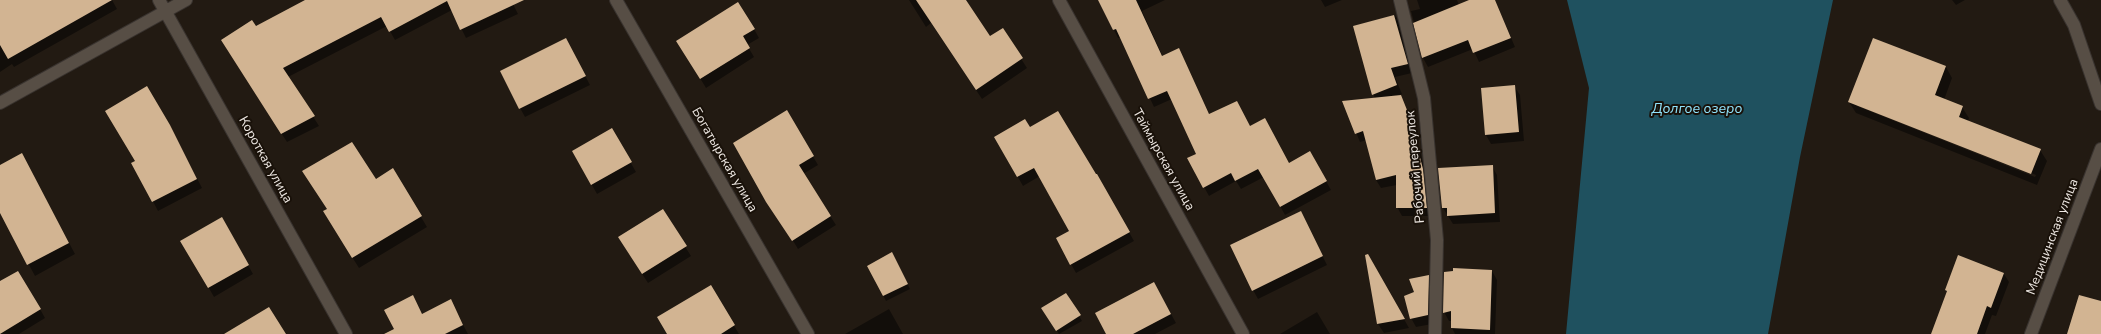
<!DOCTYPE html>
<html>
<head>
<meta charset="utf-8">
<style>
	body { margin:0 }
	canvas { display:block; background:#221a12 }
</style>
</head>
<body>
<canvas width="2101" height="334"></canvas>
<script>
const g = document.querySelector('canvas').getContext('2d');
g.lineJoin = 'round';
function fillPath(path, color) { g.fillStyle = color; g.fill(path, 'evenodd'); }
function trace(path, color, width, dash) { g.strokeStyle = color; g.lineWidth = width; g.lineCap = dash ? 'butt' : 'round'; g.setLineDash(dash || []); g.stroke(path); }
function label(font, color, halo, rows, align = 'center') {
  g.font = font + ' "Nunito Sans",sans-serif'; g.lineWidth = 4; g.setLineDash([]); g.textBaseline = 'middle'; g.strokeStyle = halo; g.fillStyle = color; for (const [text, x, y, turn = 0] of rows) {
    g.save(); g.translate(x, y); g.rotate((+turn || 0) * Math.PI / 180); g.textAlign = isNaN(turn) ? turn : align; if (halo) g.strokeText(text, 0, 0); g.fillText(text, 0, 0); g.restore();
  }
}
fillPath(new Path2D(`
	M1567,0H1833L1800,157L1768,334H1566L1589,88Z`), '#1f515f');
fillPath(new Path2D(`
	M10,0H112L117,9L14,67L12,64L0,72V6Z
	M307,0H511L518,14L466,38L452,10L395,40L387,26L288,77L319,126L287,142L227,49L255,27Z
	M909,0H968L966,1L990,37L1002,29L1027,68L982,99L931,23L926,27Z
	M1099,0H1165L1142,11L1163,57L1179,49L1209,114L1237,102L1250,127L1289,164L1310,152L1331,190L1285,215L1264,177L1241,189L1236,181L1209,196L1204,187L1197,154L1172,99L1154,107L1121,37L1118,38Z
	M1321,0H1342L1325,7Z
	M1417,0H1457L1459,5L1472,0H1495L1515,47L1479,62L1473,49L1428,67L1423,58L1411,11L1420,9Z
	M1952,0H1965L1956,5Z
	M1395,15L1400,24L1412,73L1395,77L1402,94L1400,95L1413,124L1427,178L1431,216H1402L1397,207V185L1381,188L1376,180L1367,140L1360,142L1343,101L1375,99L1354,26Z
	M754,29L759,38L747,45L754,57L706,88L683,50Z
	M566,39L590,85L525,117L520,108Z
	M1946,67L1952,78L1944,100L1962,107L1969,118L1968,121L2040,150L2047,161L2037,185L1856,113L1849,102ZM1857,104L2036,175L2035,177L1857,106Z
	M1514,86L1520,95L1524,141L1491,144L1486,135L1482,89Z
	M787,112L818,165L803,174L836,225L798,249L739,152Z
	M1029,128L1097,175L1134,241L1076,273L1057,239L1071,231L1040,176L1023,186L995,137Z
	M612,130L636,172L597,194L573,151Z
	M175,135L202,188L158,211L133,163Z
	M0,166H28L75,254L35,276L0,211Z
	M1492,166L1497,175L1500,222L1453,224L1443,208L1439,169Z
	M393,170L427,227L359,268L330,222L376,180Z
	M662,210L691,256L648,283L624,246Z
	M222,218L253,274L214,297L182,241Z
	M1305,221L1327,265L1258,299L1253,290Z
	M1368,255L1409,328L1384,333L1378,324L1366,256Z
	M1959,256L2004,274L2009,282L1996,316L1992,315L1985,334H1932Z
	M895,259L910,289L886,301L868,266Z
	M1492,271L1497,280L1495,334H1455L1452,328V321H1449L1444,312Z
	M1428,276L1433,285L1432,324L1416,327L1411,318Z
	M0,283L40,309L45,318L19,334H0Z
	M710,286L739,334H668Z
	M1159,292L1176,323L1155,334H1107Z
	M1066,294L1082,321L1059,334L1043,308Z
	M889,309L903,334H845Z
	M455,310L468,334H399L422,315Z
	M1317,312L1330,334H1280Z`), '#0007');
fillPath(new Path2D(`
	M0,0H112L8,59L0,45Z
	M305,0H524L460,30L447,1L389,32L381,17L283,68L315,116L281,134L221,40L252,20L256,26Z
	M916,0H966L990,36L1003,28L1023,58L976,90Z
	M1098,0H1136L1162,56L1179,48L1209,114L1237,101L1250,126L1265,118L1289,163L1310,151L1327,181L1280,207L1258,169L1235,181L1231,173L1203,188L1187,158L1196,154L1167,91L1148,99L1116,29L1113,30Z
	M1469,0H1495L1511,38L1473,53L1468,40L1422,58L1413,23Z
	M738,2L755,29L743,36L750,48L700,79L676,41Z
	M1394,15L1408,64L1391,68L1397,85L1372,95L1353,26Z
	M566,38L586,76L519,109L500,71Z
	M1873,38L1946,66L1935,95L1963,106L1959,117L2041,149L2031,174L1848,102Z
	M1515,85L1519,132L1485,135L1481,88Z
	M147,86L170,125L197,179L152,202L131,163L135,161L105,111Z
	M1401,95L1409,115L1423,169L1427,208H1396V175L1376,180L1363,131L1355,134L1342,101Z
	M787,110L814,156L799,165L831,216L792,241L766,202L733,143Z
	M1058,111L1096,174H1097L1130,232L1070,265L1056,238L1069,231L1034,168L1017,177L994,137L1025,119L1030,127Z
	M612,128L632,162L591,185L572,151Z
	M352,142L376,179L393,168L422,216L352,258L323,211L327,209L302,171Z
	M22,153L69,243L27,265L0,213V165Z
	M1493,165L1495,213L1447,216V208H1442L1438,168Z
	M663,209L687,246L642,274L618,237Z
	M1301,211L1323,256L1252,291L1230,245Z
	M222,217L249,265L208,288L180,241Z
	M892,252L908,284L883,296L867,266Z
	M1368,254L1405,319L1377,324L1365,255Z
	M1958,255L2004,273L1991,308L1987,306L1977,334H1931L1947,291L1945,290Z
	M1453,268L1492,270L1490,330L1451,328V311L1443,313L1444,272L1453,271Z
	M18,271L41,309L0,334V281Z
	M1429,275L1428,315L1410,319L1404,296L1414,292L1409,279Z
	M1154,282L1171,314L1133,334H1106L1095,313Z
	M711,285L735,325L721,334H667L657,317Z
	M1066,293L1081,315L1056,331L1041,308Z
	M413,295L422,314L451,299L463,325L445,334H384L394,329L384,310Z
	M2079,295L2101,301V334H2067Z
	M269,307L286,334H224Z`), '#d2b492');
const minor = new Path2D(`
	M159,0L346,334
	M616,0L808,334
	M1059,0L1243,334
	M1400,0L1424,98L1437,240L1435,334
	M2060,0L2074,25L2101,104
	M0,103L186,0
	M2031,334L2101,149`);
trace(minor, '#39332f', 14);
trace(minor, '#574e45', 12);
label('13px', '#efe9e4', '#191109', [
	["Короткая улица",265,160,61],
	["Богатырская улица",724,160,60],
	["Таймырская улица",1163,160,61],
	["Рабочий переулок",1416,167,-95],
	["Медицинская улица",2053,237,-69]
]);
label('italic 14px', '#91e4fd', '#191109', [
	["Долгое озеро",1697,110]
]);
</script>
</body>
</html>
